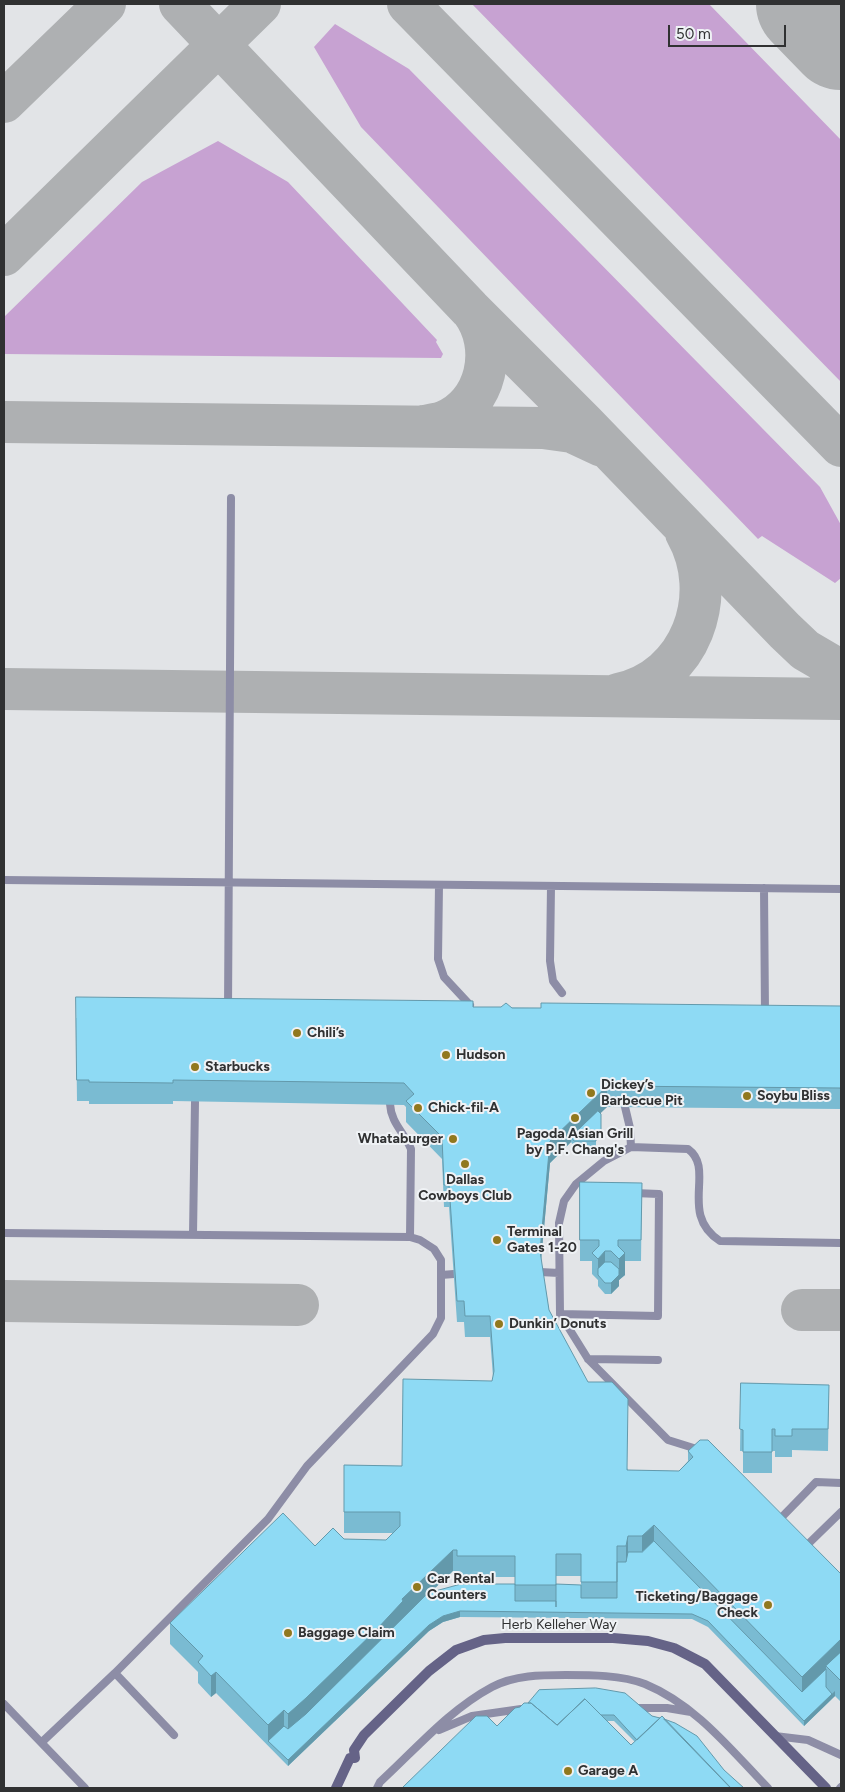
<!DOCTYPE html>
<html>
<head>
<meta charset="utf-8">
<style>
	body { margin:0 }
	#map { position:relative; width:845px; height:1792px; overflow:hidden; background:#e2e4e7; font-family:Figtree,sans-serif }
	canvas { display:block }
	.frame { position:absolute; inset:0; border:5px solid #303132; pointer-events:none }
	.scale { position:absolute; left:668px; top:25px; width:118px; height:22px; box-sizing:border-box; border:2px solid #303132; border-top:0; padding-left:6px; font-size:15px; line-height:18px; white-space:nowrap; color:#303132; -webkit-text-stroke:4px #eff2f5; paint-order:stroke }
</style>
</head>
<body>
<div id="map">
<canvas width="845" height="1792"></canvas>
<div class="frame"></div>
<div class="scale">50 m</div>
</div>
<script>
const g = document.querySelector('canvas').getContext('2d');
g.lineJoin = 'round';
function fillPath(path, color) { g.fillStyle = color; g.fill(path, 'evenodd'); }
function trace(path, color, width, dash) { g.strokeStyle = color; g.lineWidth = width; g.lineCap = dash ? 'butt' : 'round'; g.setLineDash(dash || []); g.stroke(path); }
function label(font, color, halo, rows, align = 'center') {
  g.font = font + ' Figtree,sans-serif'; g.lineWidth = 4; g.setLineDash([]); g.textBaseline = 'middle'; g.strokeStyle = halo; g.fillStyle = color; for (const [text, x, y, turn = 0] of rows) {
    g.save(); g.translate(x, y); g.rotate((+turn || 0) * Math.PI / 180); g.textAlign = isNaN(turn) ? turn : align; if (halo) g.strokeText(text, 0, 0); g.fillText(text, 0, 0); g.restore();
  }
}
fillPath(new Path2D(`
	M472,4H709L841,140V382Z
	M335,24L409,69L820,487L841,525V578L835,583L762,536L758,539L361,127L314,47Z
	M218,141L288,182L437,340L436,342L443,354L441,358L4,354V317L142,182Z`), '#c7a2d2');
trace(new Path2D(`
	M180,4L470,309L585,424L785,631L805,650L841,671
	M408,4L841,446
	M4,102L105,4
	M4,255L260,4
	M4,422L543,428L572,432L602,446
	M424,426C430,425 437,424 443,422C487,405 499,347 472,311
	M4,689L841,699
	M618,694C691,679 721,595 686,533
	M4,1301L298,1305
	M802,1310H841`), '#aeb0b2', 42);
trace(new Path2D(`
	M809,4L841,37`), '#aeb0b2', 106);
trace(new Path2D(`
	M4,880L841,889
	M439,885L438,959L444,977L470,1005
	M551,886L550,961L553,981L562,993
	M764,888L765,1014
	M228,1009L231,498
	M390,1104C391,1123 404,1132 411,1149L410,1237
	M625,1107L630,1128L631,1147
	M4,1233L410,1237L420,1240L434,1249L441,1260V1318L433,1334L307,1466L268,1519L115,1673L42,1742
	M193,1235L195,1102
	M540,1272L559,1273
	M441,1275L454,1274
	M560,1314L658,1316L659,1194L634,1193
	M588,1359L658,1360
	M700,1450L668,1440L588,1359L560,1314L559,1223L564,1201L576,1184L604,1161L631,1147L688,1149C716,1169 678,1214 720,1241L841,1243
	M778,1521L816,1482L841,1483
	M803,1549L841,1512
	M115,1673L174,1735
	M4,1704L85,1788
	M634,1708H667L691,1712
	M439,1730L472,1716L521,1709
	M775,1736L808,1740L841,1755
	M377,1788L380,1782C416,1749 449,1710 492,1687C515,1675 541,1675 566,1675C591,1675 621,1675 645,1684C696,1705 731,1750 768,1788
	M840,1788L841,1787`), '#8d8da6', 8);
trace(new Path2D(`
	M336,1788L350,1758H355L354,1750L364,1735L429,1671L456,1650L484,1640L505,1638H613L648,1641L674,1648L705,1664L826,1788`), '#656387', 10);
fillPath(new Path2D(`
	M841,1006V1111L840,1109L607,1107L600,1113L601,1114V1138H596V1146H574L571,1142L550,1163L541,1259L549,1310L628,1470L679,1471L688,1461V1451L841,1574V1702L835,1696L804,1726L708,1627L692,1619L460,1617L443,1622L429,1631L288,1766L216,1693L211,1697L198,1683V1672L170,1644V1623L315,1546L344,1539L386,1540L393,1533H344V1465L402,1466L492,1381L493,1377L490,1337H465L464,1322H457L449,1207H444L442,1159L406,1122V1107L404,1105L173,1101V1104H89V1101H77L76,1018L473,1007L541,1008ZM453,1571H457V1577H515V1584L430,1593ZM556,1576H581V1585L556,1584Z
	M580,1182L642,1183L641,1261H625V1275L619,1280V1286L611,1294H605L598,1286V1280L592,1274V1261H580Z
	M741,1383L829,1385L828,1451L792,1450V1457H775V1451H772V1473H743V1451H740Z
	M515,1708L652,1716L664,1719L724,1770L497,1726ZM607,1721H614L635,1742L631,1745Z`), '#7abbd2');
fillPath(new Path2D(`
	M607,1086V1107L573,1140L571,1137V1142L550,1163L540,1272V1251L550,1141Z
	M605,1251V1273L598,1275V1259Z
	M625,1253V1275L619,1280V1286L611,1294V1283L619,1275V1259Z
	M654,1525V1546L642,1557V1536Z
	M628,1536V1557L626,1567V1546Z
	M453,1550V1571L403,1618L288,1735V1714L402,1599Z
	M460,1611V1617L443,1622L429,1631L288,1766V1760L429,1625L443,1616Z
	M841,1639V1660L826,1666V1674L802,1698V1677Z
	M216,1672V1693L211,1697V1676Z
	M835,1691V1696L804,1726V1721Z
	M284,1710V1732L268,1741V1725Z`), '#6399ab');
const building = new Path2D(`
	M76,997L473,1001V1007H501L506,1003L512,1008H541V1003L841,1006V1090L840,1088L607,1086L550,1141L540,1251L549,1310L588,1382H612L628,1399L627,1470L679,1471L693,1457L688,1451L700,1440H708L841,1574V1639L802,1677L654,1525L642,1536H628L626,1546H617V1582H581V1554H556V1585H515V1556H457V1550H453L402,1599L403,1601L377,1629L306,1698L288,1714L284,1710L268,1725L216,1672L211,1676L198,1662L203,1656L170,1623L283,1513L315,1546L333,1528L344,1539L386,1540L400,1526V1512H344V1465L402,1466L403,1379L492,1381L494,1371L490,1316H465L464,1301H457L449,1185H444L442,1137L406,1101L414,1094L404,1083L173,1080V1083L89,1082V1080H77Z
	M598,1111L601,1114V1132H596V1141H574L571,1137Z
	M580,1182L642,1183L641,1240H618V1246L625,1253L619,1259L611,1251H605L598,1259L592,1253L599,1246V1240H580Z
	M605,1262H611L619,1269V1275L611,1283H605L598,1275V1269Z
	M741,1383L829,1385L828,1429H792V1436H775V1429H772V1452H743V1430L740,1429Z
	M654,1541L802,1692L826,1669V1687L832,1694L804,1721L708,1621L692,1614L460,1611L443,1616L429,1625L288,1760L268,1741L284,1726L288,1729L306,1714L428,1593L461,1584H515V1601H556V1607V1584L581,1585V1598H617V1562H626L628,1552H642Z
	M841,1652V1681L826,1666Z
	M596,1688L625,1693L652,1716L660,1718L637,1740L614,1715H601L585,1699L557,1725L531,1703H528L539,1690Z
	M585,1699L631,1745L662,1716L731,1788H402L476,1716H487L497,1726L515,1708L520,1707L524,1703H531L557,1725Z
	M664,1719L675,1723L697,1736L724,1770L744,1788H731Z`);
fillPath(building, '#8edaf4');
trace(building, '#6399ab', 1);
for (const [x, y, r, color] of [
	[297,1033,5,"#91781e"],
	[446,1055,5,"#91781e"],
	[195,1067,5,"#91781e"],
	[591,1093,5,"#91781e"],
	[747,1096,5,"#91781e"],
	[418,1108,5,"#91781e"],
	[575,1118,5,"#91781e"],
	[453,1139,5,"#91781e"],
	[465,1164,5,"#91781e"],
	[497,1240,5,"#91781e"],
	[499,1324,5,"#91781e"],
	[417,1587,5,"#91781e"],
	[768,1605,5,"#91781e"],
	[288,1633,5,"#91781e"],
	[568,1771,5,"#91781e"]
]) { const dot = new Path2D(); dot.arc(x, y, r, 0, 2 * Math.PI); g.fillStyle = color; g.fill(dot); trace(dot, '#eff2f5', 2); }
label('bold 14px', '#303132', '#eff2f5', [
	["Chili’s",307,1033],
	["Hudson",456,1055],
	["Starbucks",205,1067],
	["Dickey’s",601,1085],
	["Barbecue Pit",601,1101],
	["Soybu Bliss",757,1096],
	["Chick-fil-A",428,1108],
	["Pagoda Asian Grill",575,1134,"center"],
	["by P.F. Chang's",575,1150,"center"],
	["Whataburger",443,1139,"right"],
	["Dallas",465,1180,"center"],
	["Cowboys Club",465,1196,"center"],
	["Terminal",507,1232],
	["Gates 1-20",507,1248],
	["Dunkin’ Donuts",509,1324],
	["Car Rental",427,1579],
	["Counters",427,1595],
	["Ticketing/Baggage",758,1597,"right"],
	["Check",758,1613,"right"],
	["Baggage Claim",298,1633],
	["Garage A",578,1771]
], 'left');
label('14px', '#303132', '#eff2f5', [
	["Herb Kelleher Way",559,1625]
]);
</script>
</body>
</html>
